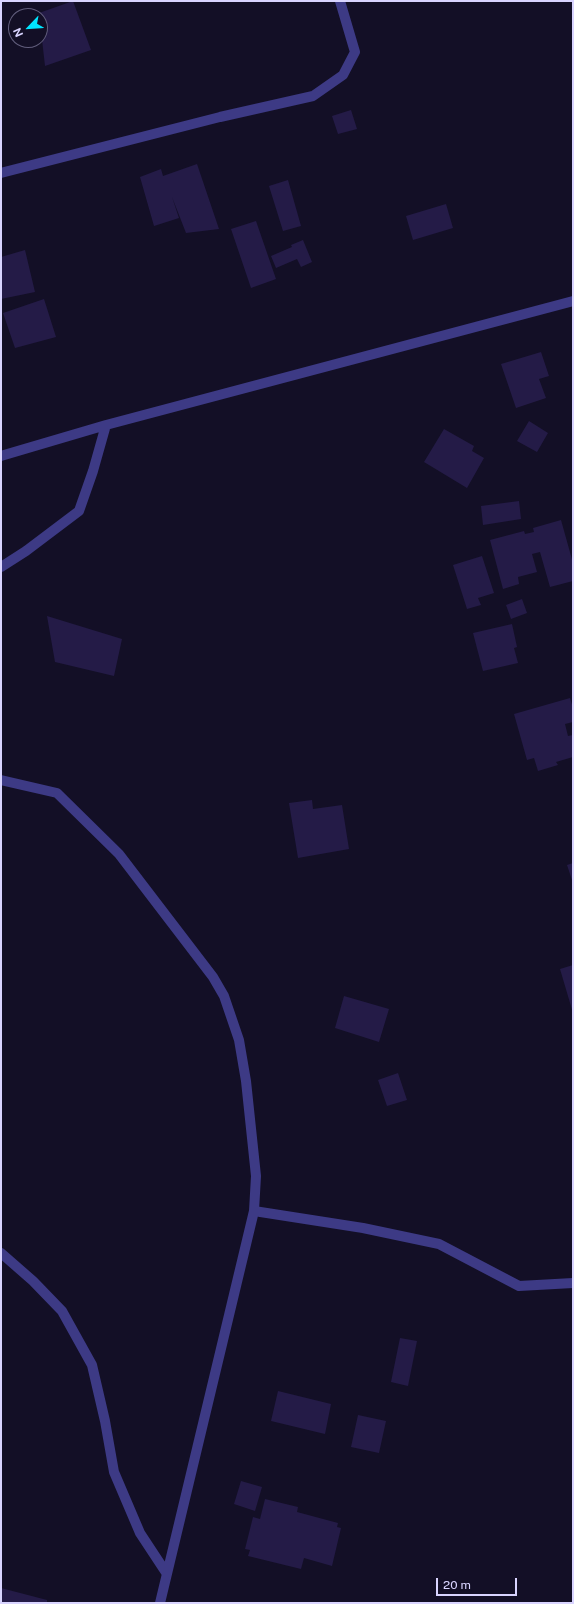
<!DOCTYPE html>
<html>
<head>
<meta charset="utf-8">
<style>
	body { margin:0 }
	#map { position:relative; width:574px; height:1604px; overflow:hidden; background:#130f26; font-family:"Public Sans",sans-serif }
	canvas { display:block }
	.frame { position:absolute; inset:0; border:2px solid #d9d4ff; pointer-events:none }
	.north { position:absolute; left:8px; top:8px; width:40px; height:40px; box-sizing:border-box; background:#130f26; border:1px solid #625e7d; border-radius:50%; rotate:245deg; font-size:11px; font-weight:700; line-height:16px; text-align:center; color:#d9d4ff }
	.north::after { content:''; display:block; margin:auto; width:14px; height:18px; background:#00e5ff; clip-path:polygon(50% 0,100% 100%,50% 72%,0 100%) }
	.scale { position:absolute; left:436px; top:1578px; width:81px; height:18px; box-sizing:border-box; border:2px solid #d9d4ff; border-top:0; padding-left:5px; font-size:12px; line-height:14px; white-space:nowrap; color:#d9d4ff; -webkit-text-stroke:3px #130f26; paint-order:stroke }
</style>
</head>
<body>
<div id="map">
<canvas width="574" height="1604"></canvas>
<div class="frame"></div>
<div class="north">N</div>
<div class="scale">20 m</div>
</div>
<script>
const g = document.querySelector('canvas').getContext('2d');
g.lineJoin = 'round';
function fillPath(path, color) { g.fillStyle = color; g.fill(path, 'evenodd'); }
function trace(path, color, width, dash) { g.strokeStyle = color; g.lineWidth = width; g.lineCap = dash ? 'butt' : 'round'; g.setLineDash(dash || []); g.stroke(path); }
fillPath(new Path2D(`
	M73,1L91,50L45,66L39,13Z
	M351,110L357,129L338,134L332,116Z
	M197,164L219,229L186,233L172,197L179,218L154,226L140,177L161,169L163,176Z
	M288,180L301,226L283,231L269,186Z
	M446,204L453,228L413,240L406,216Z
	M256,221L276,279L251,288L231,229Z
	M303,240L312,262L301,267L297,259L276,268L271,256L292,247L291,245Z
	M25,250L35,292L1,299V257Z
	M44,299L56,337L15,348L3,313Z
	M541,352L549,376L539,379L546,398L516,408L501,364Z
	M529,421L548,433L537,452L517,441Z
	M444,429L474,446L472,451L484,458L467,488L424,462Z
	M519,501L521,519L483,525L481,506Z
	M561,520L573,563V581L550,587L540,552L532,554L537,572L518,577L519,584L503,589L490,540L524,531L525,534L534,532L533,528Z
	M482,556L494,593L478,598L481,605L467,609L453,565Z
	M522,599L527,613L511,619L506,605Z
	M47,616L122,639L114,676L55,662Z
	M512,624L517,647L514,648L518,663L483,671L473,633Z
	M570,698L573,708V722L565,724L568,736L573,735V757L556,762L558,765L538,771L534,758L527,760L514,714Z
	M312,800L313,809L342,805L349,849L298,858L289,803Z
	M573,863V883L567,865Z
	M573,965V1013L560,969Z
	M344,996L389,1009L379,1042L335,1028Z
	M398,1073L407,1100L387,1106L378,1080Z
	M400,1338L417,1341L408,1386L391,1382Z
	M278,1391L331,1404L325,1434L271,1421Z
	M358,1415L386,1421L379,1453L351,1447Z
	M241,1481L262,1487L255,1511L234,1504Z
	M265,1499L298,1507L297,1512L338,1523L337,1527L341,1528L332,1566L304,1558L301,1569L248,1556L250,1550L245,1549L253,1517L260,1519Z
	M1,1588L47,1600V1603H1Z`), '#241b47');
trace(new Path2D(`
	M1,173L220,117L313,96L343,75L355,52L340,1
	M1,456L106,425L573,301
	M1,567L26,551L79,511L93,471L106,425
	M1,780L57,793L119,854L213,977L224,996L239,1040L246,1081L256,1176L254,1211L160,1603
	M254,1211L363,1228L439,1244L519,1286L573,1283
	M1,1253L33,1281L62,1311L92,1365L105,1421L114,1472L140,1533L167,1574`), '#3d3a85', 10);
</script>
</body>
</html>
